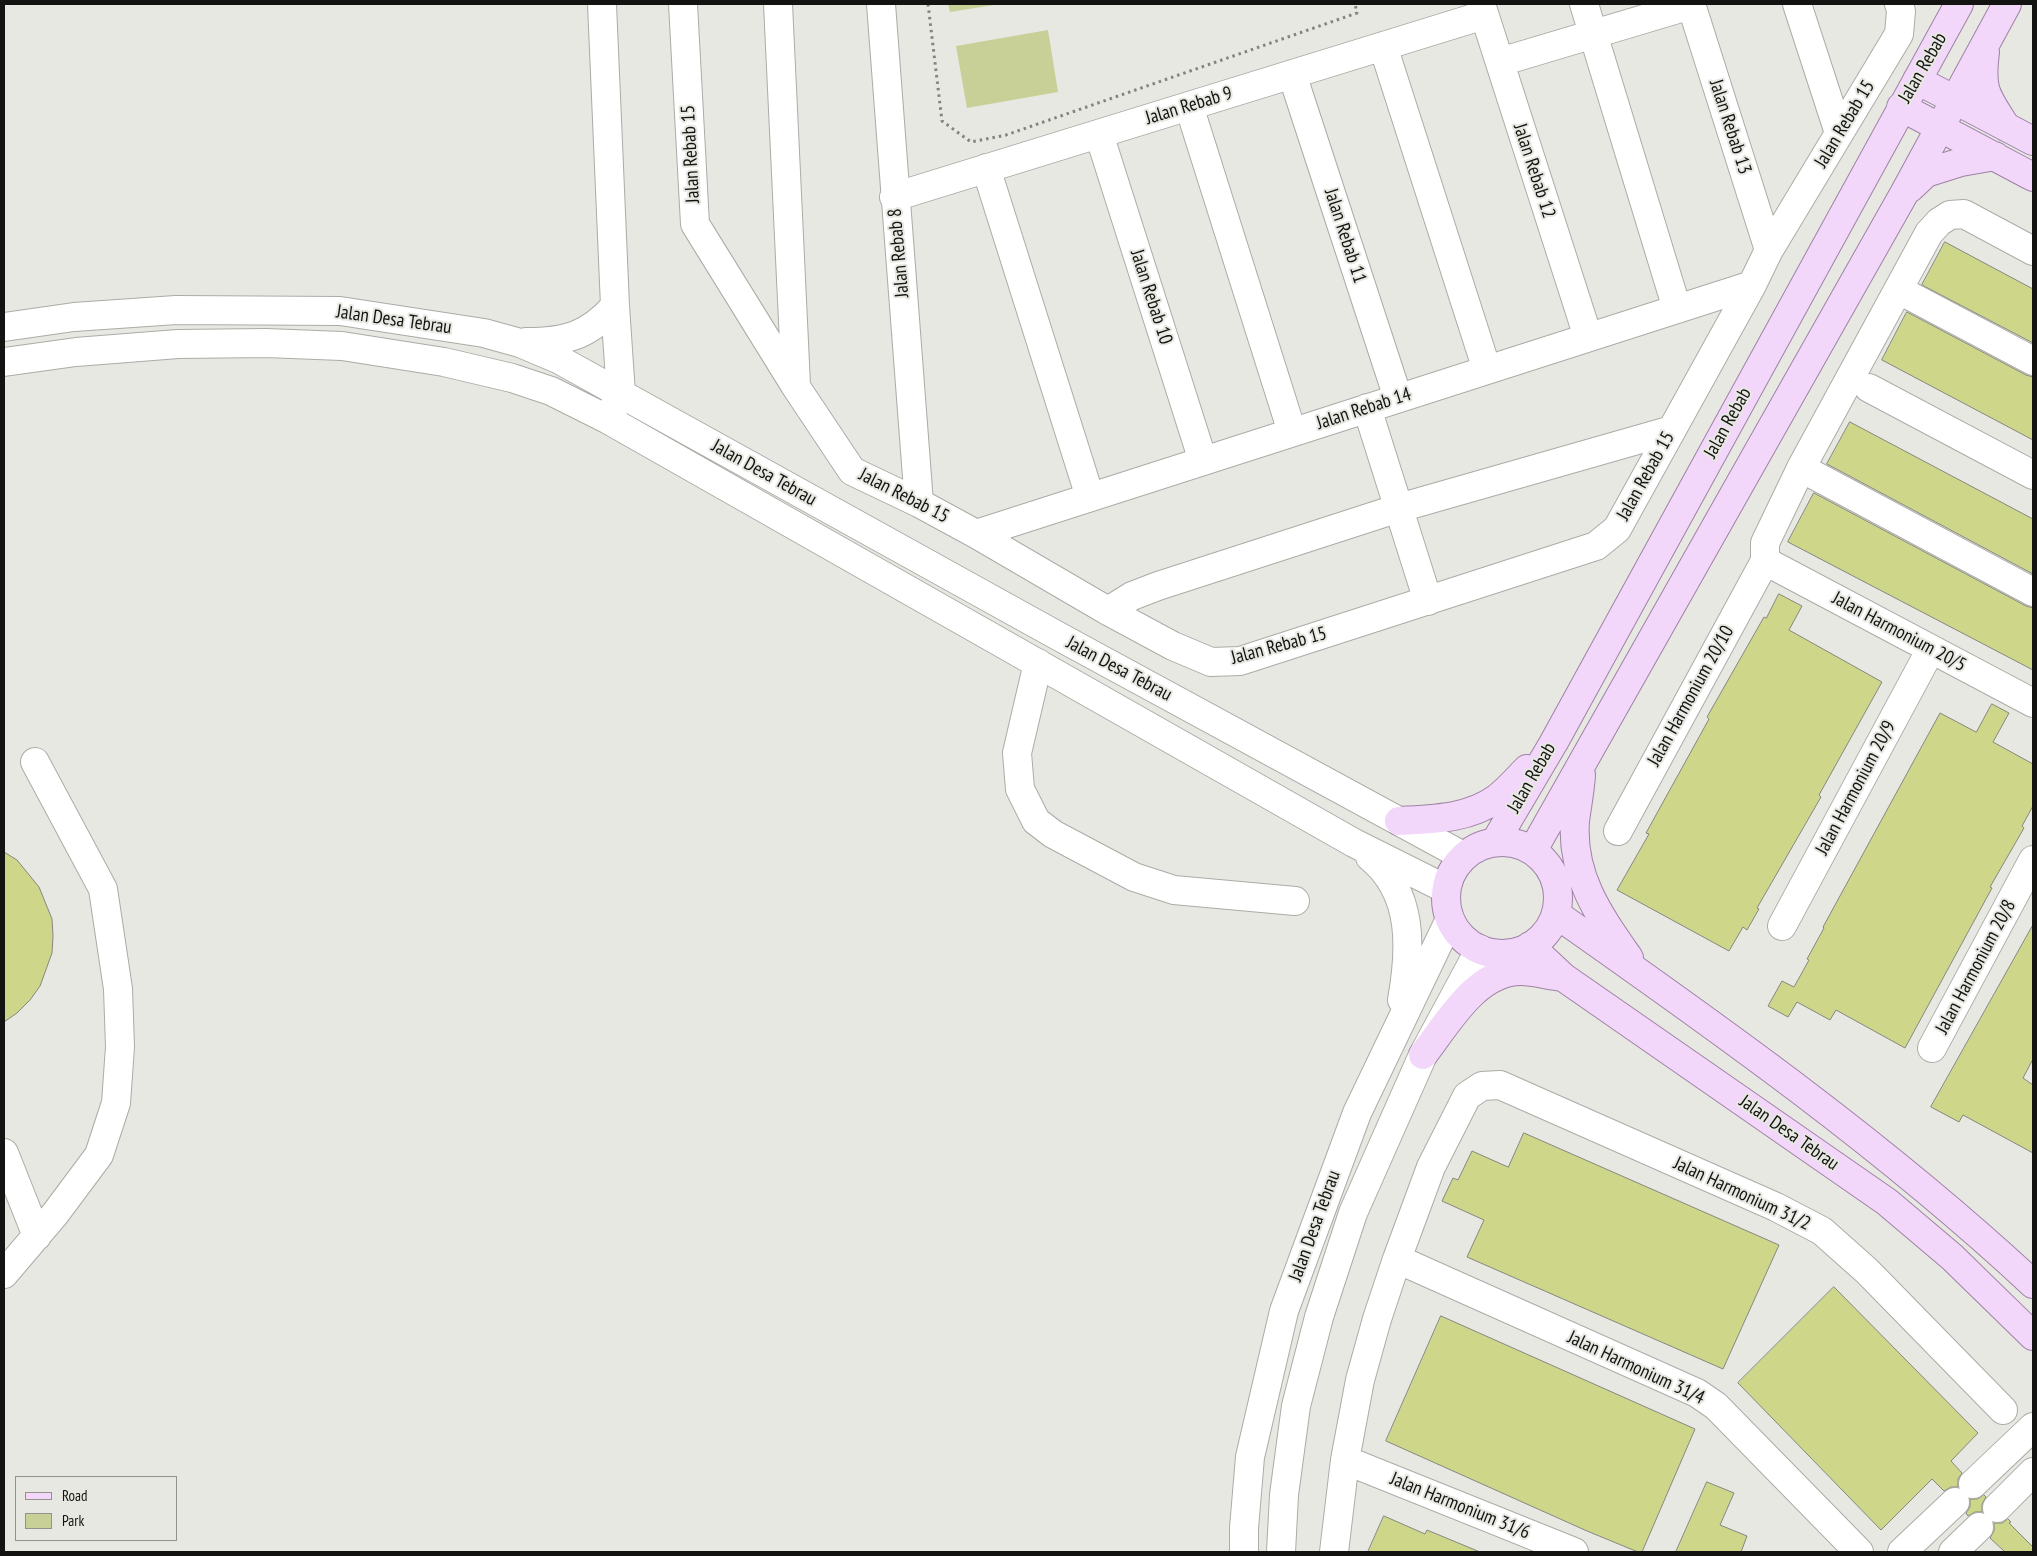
<!DOCTYPE html>
<html>
<head>
<meta charset="utf-8">
<style>
	body { margin:0 }
	#map { position:relative; width:2037px; height:1556px; overflow:hidden; background:#e7e8e2; font-family:"PT Sans Narrow",sans-serif }
	canvas { display:block }
	.frame { position:absolute; inset:0; border:5px solid #131311; pointer-events:none }
	.legend { position:absolute; left:15px; top:1476px; width:162px; height:65px; box-sizing:border-box; background:#e7e8e2; border:1px solid #92938e; margin:0; padding:6px 9px; list-style:none; font-size:15px; color:#131311 }
	.legend li { display:flex; align-items:center; gap:10px; height:25px }
	.legend b { width:25px; border:1px solid #92938e }
</style>
</head>
<body>
<div id="map">
<canvas width="2037" height="1556"></canvas>
<div class="frame"></div>
<ul class="legend">
<li><b style="height:6px;background:#f2d7fa"></b>Road</li>
<li><b style="height:14px;background:#c9d097"></b>Park</li>
</ul>
</div>
<script>
const g = document.querySelector('canvas').getContext('2d');
g.lineJoin = 'round';
function fillPath(path, color) { g.fillStyle = color; g.fill(path, 'evenodd'); }
function trace(path, color, width, dash) { g.strokeStyle = color; g.lineWidth = width; g.lineCap = dash ? 'butt' : 'round'; g.setLineDash(dash || []); g.stroke(path); }
function label(font, color, halo, rows, align = 'center') {
  g.font = font + ' "PT Sans Narrow",sans-serif'; g.lineWidth = 4; g.setLineDash([]); g.textBaseline = 'middle'; g.strokeStyle = halo; g.fillStyle = color; for (const [text, x, y, turn = 0] of rows) {
    g.save(); g.translate(x, y); g.rotate((+turn || 0) * Math.PI / 180); g.textAlign = isNaN(turn) ? turn : align; if (halo) g.strokeText(text, 0, 0); g.fillText(text, 0, 0); g.restore();
  }
}
fillPath(new Path2D(`
	M948,4H1000L950,12Z
	M1048,30L1058,92L967,108L956,46Z`), '#c9d097');
const building = new Path2D(`
	M1945,242L2033,289V343L1922,285Z
	M1907,312L2026,375L2033,377V440L1882,360Z
	M1850,422L2033,519V574L1827,464Z
	M1814,493L2026,606L2033,608V670L1788,542Z
	M1779,594L1802,606L1789,630L1882,682L1819,795L1821,797L1757,908L1759,909L1747,930L1743,927L1729,951L1617,890L1649,834L1646,833L1709,719L1707,717L1764,617L1766,618Z
	M1992,704L2009,713L1993,742L2033,764V806L2022,826L2024,828L1990,887L1992,888L1905,1048L1836,1010L1830,1020L1797,1002L1788,1017L1768,1006L1782,981L1794,987L1809,960L1807,959L1824,928L1823,927L1940,713L1976,732Z
	M4,852L17,860L39,887L52,919L53,936L52,953L40,986L30,1000L17,1013L4,1022Z
	M2033,925V1059L2023,1078L2033,1085V1153L1963,1115L1959,1122L1931,1107Z
	M1524,1133L1779,1245L1723,1369L1467,1257L1484,1220L1442,1201L1453,1178L1458,1180L1472,1151L1508,1167Z
	M1834,1287L1978,1433L1951,1461L1962,1473L1958,1479V1487H1951L1944,1491L1932,1479L1881,1530L1738,1383Z
	M1441,1316L1695,1429L1642,1552H1638L1587,1531L1386,1441Z
	M1707,1482L1734,1493L1720,1525L1747,1536L1741,1552H1676Z
	M1984,1495L1986,1497L1982,1504V1512H1975L1968,1516L1966,1513L1970,1507V1499H1977Z
	M1384,1516L1425,1534L1427,1530L1480,1552H1368Z
	M2008,1519L2011,1522L2009,1523L2033,1547V1552H2005L1990,1538L1994,1531V1523H2002Z`);
fillPath(building, '#ced689');
trace(building, '#868681', 1);
const minor = new Path2D(`
	M602,4L615,306L621,394L614,407
	M683,4L695,224L796,387L852,471L919,503L976,534L1108,611L1173,646L1211,662L1240,661L1596,546L1617,529L1752,285L1769,250L1899,34L1901,11L1899,4
	M778,4L796,385
	M881,4L919,503
	M1481,4L1588,337
	M1584,4L1677,309
	M1691,4L1769,250
	M1797,4L1839,133
	M1383,46L1487,370
	M1500,62L1691,5
	M1292,74L1398,398
	M1189,106L1292,432
	M1099,134L1203,461
	M986,168L1090,497
	M894,197L1484,15
	M1899,290L2033,361
	M4,327L74,317L176,310L340,311L484,333L520,343L558,359L1058,636L1463,856
	M526,342C566,342 588,336 615,306
	M4,362L76,352L178,344L266,343L342,346L444,362L512,378L551,391L607,419L1354,843L1446,889
	M1869,388L2033,475
	M1367,408L1428,601
	M1801,468L2033,592
	M976,534L1752,285
	M1765,561L2033,703
	M1108,611L1132,596L1158,586L1399,508L1672,430
	M1038,663L1017,753L1020,789L1036,821L1053,834L1134,877L1174,890L1295,901
	M1618,831L1765,561V543L1801,468L1929,233L1939,222L1950,215L1964,214L2033,251
	M1370,857C1414,893 1411,949 1402,1000
	M1782,926L1931,649
	M1932,1048L2033,860
	M4,1153L37,1236
	M1397,1259L1697,1393L1716,1406L1859,1552
	M4,1274L55,1214L99,1155L116,1103L120,1047L118,989L103,889L35,762
	M1345,1460L1574,1552
	M1973,1484L2033,1427
	M1997,1508L2033,1472
	M1244,1552V1528L1250,1457L1284,1311L1357,1113L1450,919
	M1281,1552L1284,1495L1296,1406L1319,1317L1353,1213L1423,1055L1480,949
	M1334,1552L1345,1460L1360,1380L1377,1319L1397,1259L1431,1167L1467,1096L1482,1086L1500,1085L1776,1207L1822,1231L1867,1271L2003,1410
	M1902,1552L1955,1502
	M1953,1552L1979,1527`);
const major = new Path2D(`
	M1985,52C1980,91 1986,95 2006,127
	M1917,80L2033,141
	M1901,107L2033,177
	M1910,188L1926,173L1961,162L1995,156
	M1581,775C1580,790 1577,806 1575,821C1571,876 1599,915 1629,958
	M1399,821C1432,819 1468,819 1496,799C1508,790 1517,779 1527,769
	M1446 898a56 56 0 1 1 112 0a56 56 0 1 1-112 0Z
	M1495,842L1554,742L1959,4
	M1533,850L1905,192L2007,4
	M1556,914C1721,1030 1886,1147 2033,1284
	M1530,946L1563,977L1887,1202L1952,1257L2033,1336
	M1423,1055C1448,1023 1476,971 1521,971C1535,971 1549,976 1563,977`);
trace(minor, '#abaca6', 30);
trace(major, '#9f81a6', 30);
trace(new Path2D(`
	M928,4L942,121L971,142L1006,135L1357,13L1355,4`), '#83837f', 3, [2.5, 4]);
trace(minor, '#fff', 28);
trace(major, '#f2d7fa', 28);
label('19px', '#131311', '#e7e8e2', [
	["Jalan Rebab",1923,68,-60],
	["Jalan Rebab 9",1189,106,-17],
	["Jalan Rebab 15",1845,124,-59],
	["Jalan Rebab 13",1730,127,72],
	["Jalan Rebab 15",691,154,-93],
	["Jalan Rebab 12",1534,171,72],
	["Jalan Rebab 11",1345,236,72],
	["Jalan Rebab 8",899,253,-95],
	["Jalan Rebab 10",1151,297,72],
	["Jalan Desa Tebrau",394,320,8],
	["Jalan Rebab 14",1364,409,-18],
	["Jalan Rebab",1728,423,-61],
	["Jalan Desa Tebrau",764,473,29],
	["Jalan Rebab 15",1646,476,-61],
	["Jalan Rebab 15",904,496,27],
	["Jalan Harmonium 20/5",1899,632,28],
	["Jalan Rebab 15",1279,646,-15],
	["Jalan Desa Tebrau",1119,669,28],
	["Jalan Harmonium 20/10",1691,696,-61],
	["Jalan Rebab",1532,778,-60],
	["Jalan Harmonium 20/9",1856,788,-62],
	["Jalan Harmonium 20/8",1976,967,-62],
	["Jalan Desa Tebrau",1789,1133,35],
	["Jalan Harmonium 31/2",1742,1194,25],
	["Jalan Desa Tebrau",1315,1226,-70],
	["Jalan Harmonium 31/4",1636,1368,25],
	["Jalan Harmonium 31/6",1460,1506,22]
]);
</script>
</body>
</html>
